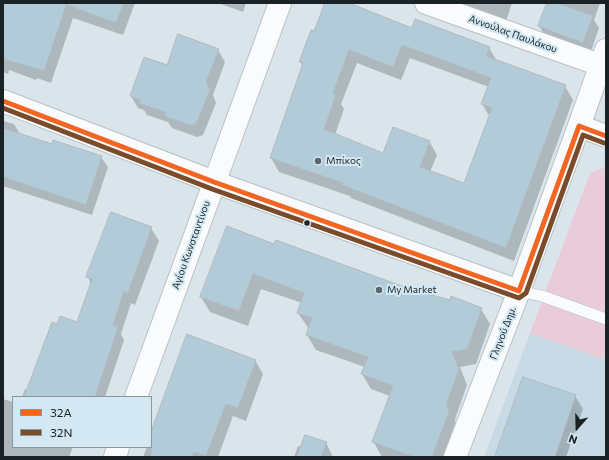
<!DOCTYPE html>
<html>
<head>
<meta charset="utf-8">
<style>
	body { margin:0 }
	#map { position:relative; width:609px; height:460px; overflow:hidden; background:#dae5eb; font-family:Commissioner,sans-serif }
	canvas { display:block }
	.frame { position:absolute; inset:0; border:4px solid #1a2225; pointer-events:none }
	.legend { position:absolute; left:12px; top:396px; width:140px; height:52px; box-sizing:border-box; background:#d3e8f2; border:1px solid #8999a0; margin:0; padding:5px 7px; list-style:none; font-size:12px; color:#1a2225 }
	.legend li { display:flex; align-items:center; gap:8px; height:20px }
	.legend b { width:20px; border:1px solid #8999a0 }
	.north { position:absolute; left:557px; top:408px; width:40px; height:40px; -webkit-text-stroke:3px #d3e8f2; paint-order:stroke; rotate:200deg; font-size:11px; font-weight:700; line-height:16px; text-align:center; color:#1a2225 }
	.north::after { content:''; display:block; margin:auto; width:14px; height:18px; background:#1a2225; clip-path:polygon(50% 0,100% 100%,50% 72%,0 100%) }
</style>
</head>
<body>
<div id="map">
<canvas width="609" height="460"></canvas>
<div class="frame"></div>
<ul class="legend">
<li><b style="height:5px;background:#f26522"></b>32Α</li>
<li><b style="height:5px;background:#7a4b2a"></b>32Ν</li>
</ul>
<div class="north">N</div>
</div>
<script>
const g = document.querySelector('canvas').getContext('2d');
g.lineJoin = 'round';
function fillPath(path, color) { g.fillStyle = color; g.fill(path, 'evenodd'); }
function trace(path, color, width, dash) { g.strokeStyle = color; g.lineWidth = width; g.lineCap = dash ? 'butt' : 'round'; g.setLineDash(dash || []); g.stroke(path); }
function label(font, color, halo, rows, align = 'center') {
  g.font = font + ' Commissioner,sans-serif'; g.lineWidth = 4; g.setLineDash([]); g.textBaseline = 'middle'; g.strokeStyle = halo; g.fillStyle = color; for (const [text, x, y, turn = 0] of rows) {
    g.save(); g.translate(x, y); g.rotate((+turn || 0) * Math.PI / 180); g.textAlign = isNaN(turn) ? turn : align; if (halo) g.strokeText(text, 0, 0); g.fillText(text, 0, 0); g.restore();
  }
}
fillPath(new Path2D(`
	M530,333L606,360V457H484Z`), '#c7dae5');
fillPath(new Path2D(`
	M606,167V360L530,333L590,173Z`), '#eacbd8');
fillPath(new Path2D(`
	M3,3H135L123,35L73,18L51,83L37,78L36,80L9,70L8,74L3,72Z
	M218,3H246L243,12Z
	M326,3H346L413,29L489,48L497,61L565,86L573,100L514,261L351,198L350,196L279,172L271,158L303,66L300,62ZM410,58L489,87L482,104L490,117L465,185L430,172L437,155L429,141L384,154L335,135L344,109L341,104L357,63L401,80Z
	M445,3H512L505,24Z
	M548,3H600L594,20L599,28L590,54L546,37L539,26Z
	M218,50L225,62L213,95L216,103L203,135L197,137L172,128L168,122L147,115L144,110L138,108L131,96L167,66Z
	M3,121L14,124L20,134L52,145L101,157L108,167L92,215L3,186Z
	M151,228L159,241L135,305L131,303L121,334L124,340L105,397H22L25,389L28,390L58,325L77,323L91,284L88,277Z
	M275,246L407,288L481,309L490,324L476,364L460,367L467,385L455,419L457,428L446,457H382L373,441L390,396L371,389L362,374L365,367L316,350L307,335L309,329L298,313L302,303L261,289L248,326L210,312L201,297Z
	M255,360L263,374L246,421L233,416L218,457H143L147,447H151V435Z
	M575,396L583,409L566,457H497Z
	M3,399L13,402V447H73L69,457H3Z
	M326,443L333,457H294L298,446L302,447Z`), '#0003');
const building = new Path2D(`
	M3,3H67L44,71L3,59Z
	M68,3H124L116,23L67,5Z
	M325,3H349L412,28L415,19L490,47L486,56L566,85L506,248L342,185L343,183L270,158L303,63L299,62L311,30L314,31ZM402,45L491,78L481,104L492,108L464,183L420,167L430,141L393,127L383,153L324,129L336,95L333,93L349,50L393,67Z
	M547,3H558L593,16L583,43L538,26Z
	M178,34L219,49L206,82L210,90L196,124L189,125L164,116L165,112L139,103L140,100L130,96L144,57L167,65Z
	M3,128L52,144L53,140L102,156L86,205L3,177Z
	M111,212L152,227L128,293L124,291L113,325L118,327L95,397H24L52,322L57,324L60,316L77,322L92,279L86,277Z
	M227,226L274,244L276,240L407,288L450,300L451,296L482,308L467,349L452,352L459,369L447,402L449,412L432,457H414L372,442L393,386L361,374L368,357L306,335L312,318L297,313L304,293L253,274L239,311L200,297Z
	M187,334L256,360L238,408L226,404L206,456L194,452L192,457H151V432Z
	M523,377L576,395L555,457H495Z
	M305,435L327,442L321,457H297Z`);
fillPath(building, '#b1ccd8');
trace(building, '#b1babe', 1);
const service = new Path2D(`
	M519,291L542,296L606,319`);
const minor = new Path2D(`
	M426,3L600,65
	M579,126L606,50
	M136,397L280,3
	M115,457L118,447
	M455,457L519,291`);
const tertiary = new Path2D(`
	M3,101L214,182L519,291L579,126L606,136`);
trace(service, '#b8c1c5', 12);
trace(minor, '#b8c1c5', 24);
trace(tertiary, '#b8c1c5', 24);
trace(service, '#f9fbfc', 11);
trace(minor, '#f9fbfc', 22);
trace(tertiary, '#f9fbfc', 22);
trace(new Path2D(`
	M3,101L214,182L519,291L579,126L606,136`), '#f26522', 5);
trace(new Path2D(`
	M3,108L212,189L519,298L526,293L583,135L604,143`), '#7a4b2a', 5);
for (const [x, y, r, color] of [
	[318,161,4,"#5d666a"],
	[307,223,3.5,"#1a2225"],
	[379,290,4,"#5d666a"]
]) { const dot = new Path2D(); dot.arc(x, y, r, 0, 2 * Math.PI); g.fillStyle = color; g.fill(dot); trace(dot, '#d3e8f2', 1.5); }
label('10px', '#1a2225', '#d3e8f2', [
	["Αννούλας Παυλάκου",513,34,20],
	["Αγίου Κωνσταντίνου",191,245,-70],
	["Γληνού Δημ.",503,333,-69]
]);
label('10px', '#1a2225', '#d3e8f2', [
	["Μπίκος",326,161],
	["My Market",387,290]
], 'left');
</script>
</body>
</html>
